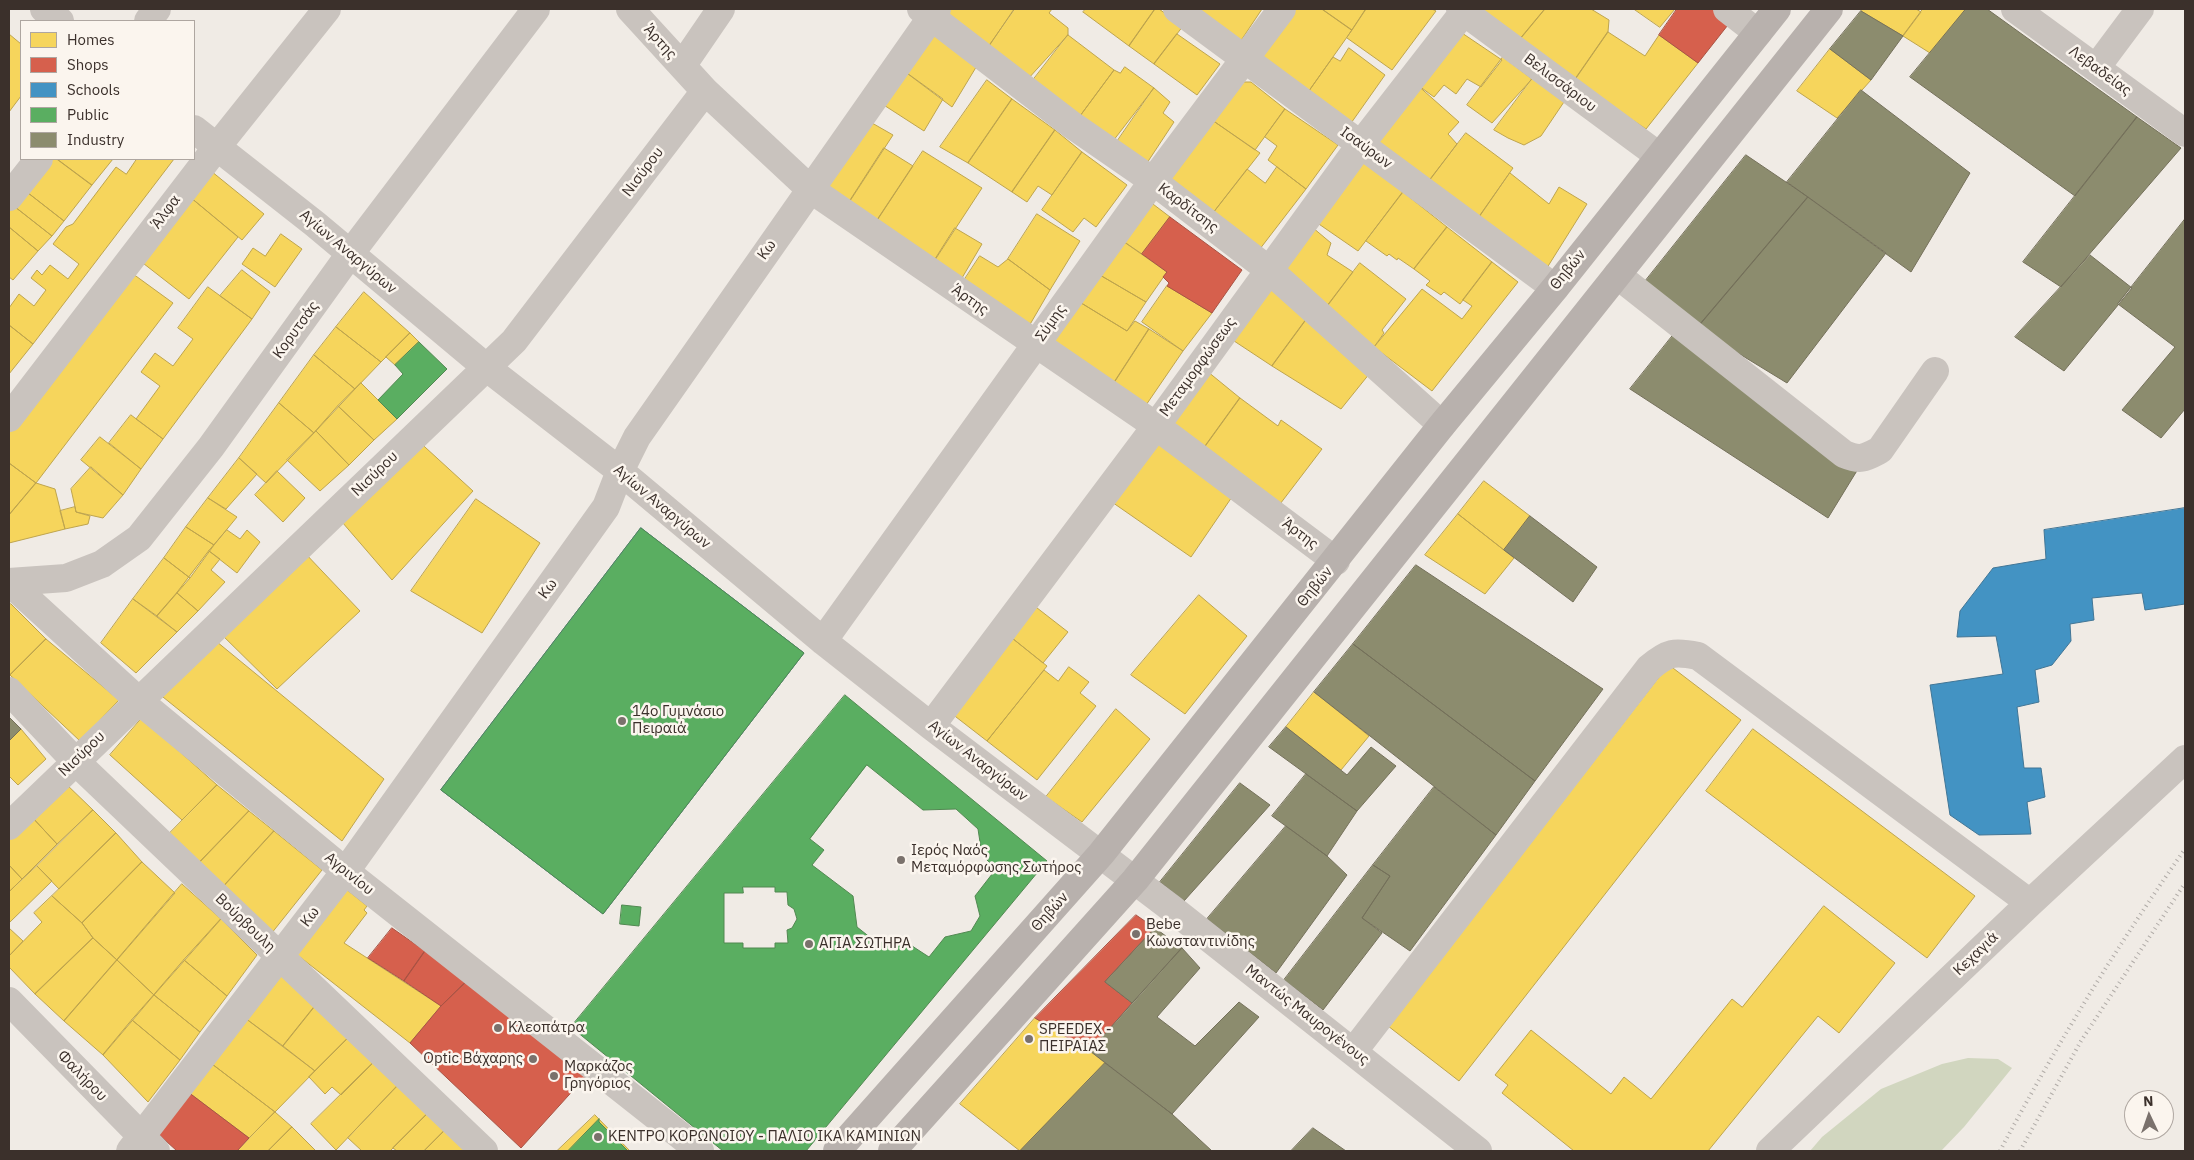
<!DOCTYPE html>
<html>
<head>
<meta charset="utf-8">
<style>
	body { margin:0 }
	#map { position:relative; width:2194px; height:1160px; overflow:hidden; background:#f0ebe5; font-family:"IBM Plex Sans",sans-serif }
	canvas { display:block }
	.frame { position:absolute; inset:0; border:10px solid #3b302b; pointer-events:none }
	.legend { position:absolute; left:20px; top:20px; width:175px; height:140px; box-sizing:border-box; background:#fbf5ee; border:1px solid #aea6a0; margin:0; padding:6px 9px; list-style:none; font-size:15px; color:#3b302b }
	.legend li { display:flex; align-items:center; gap:10px; height:25px }
	.legend b { width:25px; border:1px solid #aea6a0 }
	.north { position:absolute; left:2124px; top:1090px; width:50px; height:50px; box-sizing:border-box; background:#fbf5ee; border:1px solid #aea6a0; border-radius:50%; rotate:357deg; font-size:14px; font-weight:700; line-height:20px; text-align:center; color:#3b302b }
	.north::after { content:''; display:block; margin:auto; width:18px; height:22px; background:#7a716c; clip-path:polygon(50% 0,100% 100%,50% 72%,0 100%) }
</style>
</head>
<body>
<div id="map">
<canvas width="2194" height="1160"></canvas>
<div class="frame"></div>
<ul class="legend">
<li><b style="height:14px;background:#f6d55c"></b>Homes</li>
<li><b style="height:14px;background:#d6604d"></b>Shops</li>
<li><b style="height:14px;background:#4393c3"></b>Schools</li>
<li><b style="height:14px;background:#5aae61"></b>Public</li>
<li><b style="height:14px;background:#8c8c6e"></b>Industry</li>
</ul>
<div class="north">N</div>
</div>
<script>
const g = document.querySelector('canvas').getContext('2d');
g.lineJoin = 'round';
function fillPath(path, color) { g.fillStyle = color; g.fill(path, 'evenodd'); }
function trace(path, color, width, dash) { g.strokeStyle = color; g.lineWidth = width; g.lineCap = dash ? 'butt' : 'round'; g.setLineDash(dash || []); g.stroke(path); }
function label(font, color, halo, rows, align = 'center') {
  g.font = font + ' "IBM Plex Sans",sans-serif'; g.lineWidth = 5; g.setLineDash([]); g.textBaseline = 'middle'; g.strokeStyle = halo; g.fillStyle = color; for (const [text, x, y, turn = 0] of rows) {
    g.save(); g.translate(x, y); g.rotate((+turn || 0) * Math.PI / 180); g.textAlign = isNaN(turn) ? turn : align; if (halo) g.strokeText(text, 0, 0); g.fillText(text, 0, 0); g.restore();
  }
}
fillPath(new Path2D(`
	M1968,1058L1998,1059L2012,1068L1964,1127L1941,1151H1810L1822,1137L1881,1089L1942,1064Z`), '#d1d6bf');
const homes = new Path2D(`
	M941,9H1014L987,49Z
	M1015,9H1052L1049,13L1068,28V35L1027,80L987,49Z
	M1086,9H1155L1129,46L1083,12Z
	M1155,9H1159L1183,26L1154,64L1129,46Z
	M1199,9H1262L1238,45Z
	M1294,9H1322L1352,30L1306,95L1257,61Z
	M1322,9H1366L1352,30Z
	M1366,9H1432L1436,11L1392,70L1347,38Z
	M1479,9H1545L1521,38Z
	M1545,9H1591L1609,20L1608,32L1574,81L1521,38Z
	M1634,9H1675L1660,27Z
	M1863,9H1916L1921,12L1903,36L1861,11Z
	M1923,9H1966L1930,53L1903,36Z
	M929,28L978,64L952,107L900,68Z
	M1456,29L1502,60L1481,87L1467,79L1456,94L1444,85L1434,97L1415,83Z
	M1608,32L1645,56L1659,35L1698,63L1646,129L1574,81Z
	M9,34L21,44V96L9,112Z
	M1177,34L1220,64L1197,95L1154,64Z
	M1068,35L1114,70L1077,120L1030,84Z
	M1349,48L1385,75L1349,126L1306,95L1333,57L1340,61Z
	M1830,49L1871,80L1837,118L1797,91Z
	M1503,57L1532,79L1492,123L1467,105Z
	M1125,67L1154,88L1113,141L1077,120L1114,70L1120,73Z
	M900,68L943,99L924,131L876,100Z
	M1535,75L1568,96L1541,136L1524,145L1508,138L1494,130Z
	M987,80L1012,99L968,163L940,147Z
	M1241,82H1251L1285,109L1255,150L1212,120Z
	M1415,83L1459,122L1448,134L1457,144L1426,185L1365,139Z
	M1154,88L1170,102L1163,113L1174,122L1145,166L1114,146Z
	M1012,99L1055,130L1012,192L968,163Z
	M1285,109L1338,145L1306,189L1268,160L1277,146L1265,137Z
	M865,119L893,135L846,207L815,182Z
	M1212,120L1260,153L1209,218L1164,184Z
	M1055,130L1082,152L1052,195L1038,186L1027,202L1012,192Z
	M1466,133L1513,168L1477,220L1426,185Z
	M884,148L913,166L874,225L846,207Z
	M923,151L982,188L931,266L874,225Z
	M1082,152L1127,185L1096,227L1084,218L1073,232L1042,210Z
	M1361,158L1403,192L1358,251L1313,220Z
	M46,159H57L92,185L64,221L23,189Z
	M57,159H113L92,185Z
	M137,159H174L33,344L9,325V308L19,294L34,306L46,290L31,278L37,270L42,275L50,265L68,279L79,264L53,244L66,227L73,224L116,167L126,174Z
	M1277,167L1306,189L1256,254L1209,218L1247,169L1265,183Z
	M211,171L264,214L242,240L190,197Z
	M1510,173L1549,204L1559,187L1587,204L1545,271L1477,220Z
	M23,189L64,221L52,236L10,203Z
	M1403,192L1447,227L1414,269L1398,258L1397,260L1389,254L1387,256L1366,241Z
	M190,197L238,237L189,299L139,260Z
	M1145,198L1170,217L1142,254L1117,237Z
	M10,203L52,236L38,251L9,227V205Z
	M1037,214L1080,241L1050,290L1008,259Z
	M1306,222L1331,243L1327,255L1353,272L1325,309L1272,268Z
	M9,227L38,251L13,280L9,277Z
	M1447,227L1492,262L1460,304L1444,292L1441,295L1426,285L1430,281L1414,269Z
	M955,228L982,244L959,283L931,266Z
	M281,234L302,249L275,287L242,264L253,248L265,256Z
	M1117,237L1167,272L1146,302L1093,271Z
	M980,256L998,267L1008,259L1050,290L1025,333L959,288Z
	M1492,262L1518,282L1432,391L1374,347L1422,289L1462,319L1472,306L1463,300Z
	M1360,263L1406,299L1382,330L1384,333L1374,347L1325,309Z
	M242,270L270,292L252,319L220,296Z
	M129,271L173,303L36,483L9,463V429Z
	M1093,271L1146,302L1127,331L1073,298Z
	M1264,283L1308,317L1272,366L1225,335Z
	M1167,286L1212,313L1183,351L1142,322Z
	M208,287L252,319L163,439L136,419L160,386L141,372L155,353L173,366L193,339L178,328Z
	M364,292L410,333L381,362L336,327Z
	M1073,298L1127,331L1135,321L1149,329L1110,389L1038,342Z
	M1308,317L1374,368L1341,409L1272,366Z
	M9,325L33,344L9,374Z
	M336,327L381,362L355,389L314,355Z
	M1149,329L1183,351L1144,408L1110,389Z
	M410,333L419,342L395,365L386,357Z
	M314,355L355,389L314,433L279,403Z
	M1202,367L1240,398L1201,452L1163,422Z
	M361,383L397,419L374,440L338,406Z
	M1240,398L1278,426L1281,420L1322,449L1277,508L1201,452Z
	M279,403L314,433L266,483L239,458Z
	M338,406L374,440L349,465L316,431Z
	M131,415L163,439L141,469L109,443Z
	M316,431L349,465L320,491L287,460Z
	M100,437L141,469L123,495L81,460Z
	M414,437L473,491L392,580L336,515Z
	M1156,438L1234,494L1191,557L1109,500Z
	M239,458L257,474L226,509L208,498Z
	M9,463L36,483L9,515Z
	M91,467L123,495L103,518L76,512L75,507L71,489Z
	M277,471L305,498L283,522L255,495Z
	M1484,481L1530,516L1504,550L1458,514Z
	M36,483L55,489L65,529L9,543V515Z
	M208,498L237,517L214,545L186,527Z
	M476,499L540,543L482,633L411,591Z
	M75,507L76,512L90,516L88,524L65,529L60,511Z
	M1458,514L1514,558L1485,594L1425,555Z
	M186,527L214,545L190,578L164,558Z
	M227,530L240,539L247,530L260,542L237,573L209,551Z
	M209,551L220,559L211,570L225,582L198,611L177,593Z
	M303,551L360,611L277,689L218,631Z
	M164,558L190,578L157,616L133,599Z
	M177,593L198,611L177,632L157,616Z
	M1199,595L1247,636L1185,714L1131,675Z
	M133,599L177,632L136,673L101,643Z
	M11,604L46,639L10,675L9,674V605Z
	M1032,604L1068,632L1043,663L1007,634Z
	M1007,634L1047,666L987,741L947,710Z
	M211,637L384,779L342,841L158,693Z
	M46,639L119,700L80,741L10,675Z
	M1669,665L1741,720L1459,1081L1388,1026Z
	M1069,667L1089,682L1080,693L1096,706L1037,780L987,741L1044,670L1058,681Z
	M1314,692L1369,736L1341,770L1286,727Z
	M1116,709L1150,739L1082,822L1046,797Z
	M142,718L217,785L182,820L110,755Z
	M21,729L46,759L18,785L9,776V741Z
	M1753,729L1975,896L1927,958L1706,791Z
	M63,781L93,810L57,844L31,816Z
	M217,785L249,811L196,866L166,837Z
	M93,810L116,833L59,889L37,866Z
	M249,811L274,831L222,888L196,866Z
	M31,816L57,844L22,879L9,865V836Z
	M274,831L322,870L271,934L222,888Z
	M116,833L142,862L82,923L52,896Z
	M142,862L175,893L117,960L93,938L82,923Z
	M9,865L22,879L9,892Z
	M37,866L52,881L9,923V892Z
	M182,884L221,919L154,995L117,960Z
	M341,885L367,906L364,910L367,913L344,943L441,1006L410,1043L291,950Z
	M52,896L82,923L93,938L35,994L9,967V956L42,922L34,913Z
	M1824,906L1895,963L1839,1033L1818,1016L1708,1151H1574L1502,1093L1508,1085L1495,1075L1531,1030L1611,1094L1624,1077L1651,1099L1732,999L1742,1007Z
	M221,919L257,955L227,996L184,960Z
	M9,928L23,941L9,956Z
	M93,938L117,960L64,1021L35,994Z
	M117,960L154,995L103,1055L64,1021Z
	M184,960L227,996L200,1032L154,995Z
	M282,970L319,1001L283,1046L245,1018Z
	M154,995L200,1032L180,1060L132,1020Z
	M319,1001L352,1034L315,1071L283,1046Z
	M245,1018L315,1071L275,1112L212,1064Z
	M1035,1018L1090,1051L1105,1063L1020,1151L960,1104Z
	M132,1020L180,1060L148,1102L103,1055Z
	M352,1034L378,1058L341,1095L332,1087L325,1094L309,1077Z
	M378,1058L402,1081L336,1150L311,1124Z
	M212,1064L275,1112L249,1138L188,1092Z
	M402,1081L432,1109L390,1151H362L348,1138Z
	M432,1109L449,1126L424,1151H397L393,1148Z
	M275,1112L292,1127L268,1151H237Z
	M595,1115L630,1151H557Z
	M449,1126L475,1151H424Z
	M292,1127L315,1150L313,1151H268Z`);
fillPath(homes, '#f6d55c');
trace(homes, '#bea44d', 1);
const shops = new Path2D(`
	M1677,9H1724L1735,16L1698,63L1659,35Z
	M1170,217L1242,270L1212,313L1167,286L1169,283L1163,277L1167,272L1142,254Z
	M1136,915L1155,928L1105,982L1132,1003L1090,1051L1035,1018Z
	M392,928L425,951L404,981L368,958Z
	M425,951L467,981L441,1006L404,981Z
	M474,974L587,1075L521,1148L410,1043L441,1006Z
	M188,1092L249,1138L237,1151H177L155,1131Z`);
fillPath(shops, '#d6604d');
trace(shops, '#a85243', 1);
const schools = new Path2D(`
	M2185,508V604L2145,610L2142,593L2092,598L2094,620L2070,624L2071,641L2052,665L2035,670L2039,702L2017,707L2024,768H2041L2045,797L2027,802L2031,834L1979,835L1950,815L1930,685L2003,674L1996,636L1957,637L1960,611L1993,568L2046,559L2044,530Z
	M641,528L804,653L603,914L441,790Z`);
fillPath(schools, '#4393c3');
trace(schools, '#417595', 1);
const public = new Path2D(`
	M419,342L447,369L397,419L378,400L403,374L395,365Z
	M641,528L804,653L603,914L441,790Z
	M845,695L1047,861L806,1151H723L571,1027Z
	M867,765L923,810L956,809L978,829L982,855L996,869L975,896L980,916L971,931L945,937L929,957L909,944L876,942L857,927L853,896L812,865L824,850L810,839Z
	M743,887H775V892H787L788,905L794,909L797,919L792,928L787,930L788,943H775V948H743V943H724V893H743Z
	M622,905L641,907L639,926L620,924Z
	M599,1119V1122L628,1151H568Z`);
fillPath(public, '#5aae61');
trace(public, '#518851', 1);
const industry = new Path2D(`
	M1966,9H1987L2137,117L2075,196L1910,77Z
	M1861,11L1903,36L1871,80L1830,49Z
	M1861,90L1970,173L1911,272L1787,182Z
	M2137,117L2181,148L2061,287L2023,262Z
	M1746,155L1808,197L1697,328L1643,284Z
	M1808,197L1886,253L1787,383L1697,328Z
	M2185,219V409L2161,438L2122,410L2175,347L2118,304Z
	M2090,255L2132,288L2064,371L2015,337Z
	M1674,334L1858,469L1828,518L1630,389Z
	M1530,516L1597,567L1573,602L1504,550Z
	M1416,565L1603,689L1535,781L1353,644Z
	M1353,644L1535,781L1496,835L1314,692Z
	M9,717L21,729L9,741Z
	M1286,727L1347,775L1371,747L1396,766L1357,811L1269,747Z
	M1306,774L1357,811L1327,856L1272,816Z
	M1240,783L1270,805L1184,901L1160,882Z
	M1434,787L1496,835L1410,951L1362,918L1390,876L1373,865Z
	M1286,826L1327,856L1347,875L1276,973L1207,919Z
	M1373,865L1390,876L1362,918L1382,933L1323,1010L1284,980Z
	M1155,928L1182,948L1132,1003L1105,982Z
	M1182,948L1200,968L1157,1017L1195,1046L1239,1002L1259,1017L1172,1114L1090,1051Z
	M1105,1063L1172,1114L1212,1151H1020Z
	M1313,1128L1346,1151H1291Z`);
fillPath(industry, '#8c8c6e');
trace(industry, '#74705a', 1);
trace(new Path2D(`
	M44,9L60,21
	M630,9L705,91L810,189L1156,426L1336,561
	M921,9L1072,125L1153,181L1269,270L1442,425
	M1177,9L1555,288
	M1460,9L1659,156
	M1727,9L1758,33
	M2015,9L2185,133
	M148,21L157,9
	M682,66L721,9
	M2096,68L2140,9
	M194,129L315,224L487,368L620,471L823,641L931,726L1171,908L1478,1151
	M9,197L39,159
	M1617,275L1844,454C1861,461 1865,458 1880,450L1935,371
	M9,418L216,148L327,9
	M9,582L138,700L345,871L700,1151
	M9,582L66,578L102,564L139,538L211,447L350,254L536,9
	M823,641L1153,181L1282,9
	M9,691L75,761L484,1151
	M931,726L1156,426L1361,144L1466,9
	M9,826L514,341L705,91
	M9,1001L156,1151
	M1353,1052L1649,668C1668,652 1674,651 1698,656L2030,903
	M130,1151L353,861L606,507L620,471L637,437L937,9
	M1770,1151L2030,903L2185,759`), '#c9c3be', 28);
trace(new Path2D(`
	M837,1151L1101,854L1442,425L1555,288L1777,9
	M892,1151L1135,880L1829,9`), '#b8b1ad', 28);
trace(new Path2D(`
	M2000,1151C2055,1047 2117,946 2185,849
	M2020,1151L2081,1041L2185,883`), '#b1aca8', 4, [1, 4]);
for (const [x, y, r, color] of [
	[622,721,5,"#7a716c"],
	[901,860,5,"#7a716c"],
	[1136,934,5,"#7a716c"],
	[809,944,5,"#7a716c"],
	[498,1028,5,"#7a716c"],
	[1029,1039,5,"#7a716c"],
	[533,1059,5,"#7a716c"],
	[554,1076,5,"#7a716c"],
	[598,1137,5,"#7a716c"]
]) { const dot = new Path2D(); dot.arc(x, y, r, 0, 2 * Math.PI); g.fillStyle = color; g.fill(dot); trace(dot, '#fbf5ee', 2); }
label('15px', '#3b302b', '#fbf5ee', [
	["Άρτης",660,42,48],
	["Λεβαδείας",2100,71,36],
	["Βελισσάριου",1560,83,37],
	["Ισαύρων",1366,148,36],
	["Νισύρου",643,172,-53],
	["Καρδίτσης",1188,208,37],
	["Άλφα",166,212,-53],
	["Κω",767,250,-55],
	["Αγίων Αναργύρων",348,252,40],
	["Θηβών",1568,270,-51],
	["Άρτης",970,300,35],
	["Σύμης",1051,323,-55],
	["Κορυτσάς",296,330,-54],
	["Μεταμορφώσεως",1198,367,-54],
	["Νισύρου",375,474,-44],
	["Αγίων Αναργύρων",662,507,40],
	["Άρτης",1300,534,37],
	["Θηβών",1315,587,-51],
	["Κω",548,589,-54],
	["Νισύρου",82,754,-44],
	["Αγίων Αναργύρων",978,761,38],
	["Αγρινίου",349,874,39],
	["Θηβών",1050,912,-48],
	["Κω",310,917,-53],
	["Βούρβουλη",245,923,44],
	["Κεχαγιά",1976,954,-44],
	["Μαντώς Μαυρογένους",1307,1015,38],
	["Φαλήρου",82,1076,46]
]);
label('15px', '#3b302b', '#fbf5ee', [
	["14ο Γυμνάσιο",632,712],
	["Πειραιά",632,729],
	["Ιερός Ναός",911,851],
	["Μεταμόρφωσης Σωτήρος",911,868],
	["Bebe",1146,925],
	["Κωνσταντινίδης",1146,942],
	["ΑΓΙΑ ΣΩΤΗΡΑ",819,944],
	["Κλεοπάτρα",508,1028],
	["SPEEDEX -",1039,1030],
	["ΠΕΙΡΑΙΑΣ",1039,1047],
	["Optic Βάχαρης",523,1059,"right"],
	["Μαρκάζος",564,1067],
	["Γρηγόριος",564,1084],
	["ΚΕΝΤΡΟ ΚΟΡΩΝΟΙΟΥ - ΠΑΛΙΟ ΙΚΑ ΚΑΜΙΝΙΩΝ",608,1137]
], 'left');
</script>
</body>
</html>
